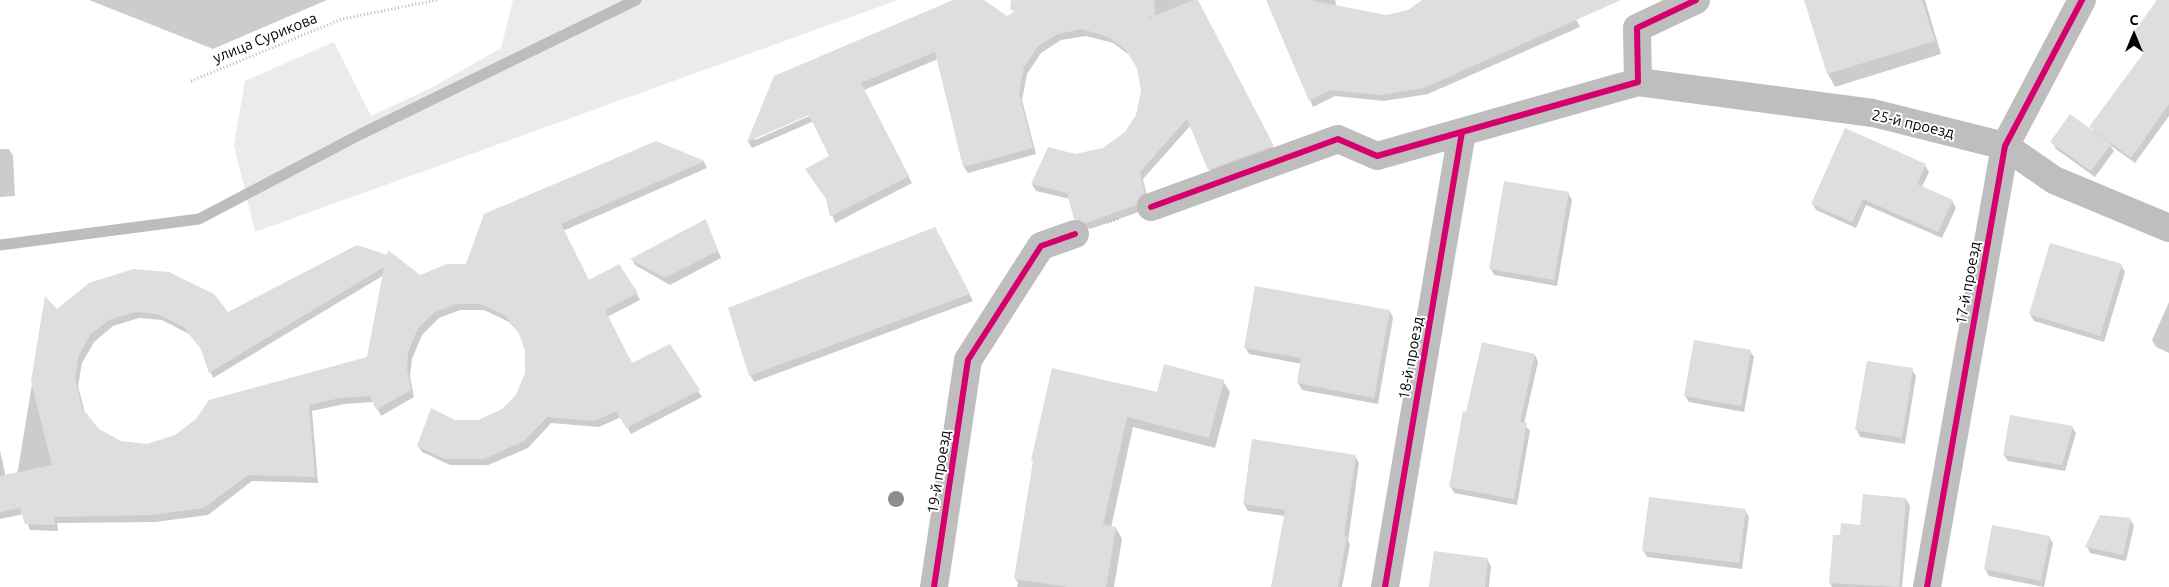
<!DOCTYPE html>
<html>
<head>
<meta charset="utf-8">
<style>
	body { margin:0 }
	#map { position:relative; width:2169px; height:587px; overflow:hidden; background:#fff; font-family:Ubuntu,sans-serif }
	canvas { display:block }
	.north { position:absolute; left:2109px; top:10px; width:50px; height:50px; -webkit-text-stroke:4px #fff; paint-order:stroke; rotate:0deg; font-size:14px; font-weight:700; line-height:20px; text-align:center; color:#000 }
	.north::after { content:''; display:block; margin:auto; width:18px; height:22px; background:#000; clip-path:polygon(50% 0,100% 100%,50% 72%,0 100%) }
</style>
</head>
<body>
<div id="map">
<canvas width="2169" height="587"></canvas>
<div class="north">С</div>
</div>
<script>
const g = document.querySelector('canvas').getContext('2d');
g.lineJoin = 'round';
function fillPath(path, color) { g.fillStyle = color; g.fill(path, 'evenodd'); }
function trace(path, color, width, dash) { g.strokeStyle = color; g.lineWidth = width; g.lineCap = dash ? 'butt' : 'round'; g.setLineDash(dash || []); g.stroke(path); }
function label(font, color, halo, rows, align = 'center') {
  g.font = font + ' Ubuntu,sans-serif'; g.lineWidth = 4; g.setLineDash([]); g.textBaseline = 'middle'; g.strokeStyle = halo; g.fillStyle = color; for (const [text, x, y, turn = 0] of rows) {
    g.save(); g.translate(x, y); g.rotate((+turn || 0) * Math.PI / 180); g.textAlign = isNaN(turn) ? turn : align; if (halo) g.strokeText(text, 0, 0); g.fillText(text, 0, 0); g.restore();
  }
}
fillPath(new Path2D(`
	M513,0H898L255,232L234,145L245,81L334,42L371,116L433,87L501,48Z`), '#ebebeb');
fillPath(new Path2D(`
	M89,0H327L213,49Z
	M956,0H982L1007,18L1035,0H1197L1276,153L1213,176L1191,125L1143,179L1148,200L1139,212L1090,229L1079,225L1070,199L1036,191L1032,184L1075,155L1103,149L1126,133L1138,116L1143,91L1138,68L1132,57L1113,43L1086,36L1061,40L1041,53L1027,74L1022,100L1036,154L968,173L964,167L938,59L864,90L912,183L835,223L828,201L831,157L814,121L752,148L748,142L775,77ZM815,111L816,113L755,140V137Z
	M1267,0H1335L1337,7L1386,16L1409,11L1424,0H1566L1580,27L1428,94L1384,101L1335,96L1313,107Z
	M1805,0H1925L1941,54L1835,87L1828,74Z
	M2159,0L2169,6V116L2135,163L2110,145L2114,151L2095,177L2056,149L2052,142L2095,133L2091,127L2144,53L2134,46L2130,39Z
	M656,143L704,162L707,168L563,231L589,281L637,294L640,300L607,317L632,365L698,391L702,397L631,434L621,417L599,427L551,423L528,448L488,465H450L422,452L418,446L455,421H478L503,410L517,396L526,373V351L521,335L509,322L484,310H460L439,318L422,335L412,359L410,376L414,397L381,416L374,402L344,404L312,411L318,483L252,481L208,515L155,522L57,523L58,531L30,530L24,514L0,519V450L12,506L46,299L57,310L227,313L357,247L420,276L467,266ZM384,275L368,358L175,436L147,445L121,442L98,430L85,413L78,386L82,363L94,342L113,326L139,318L162,320L189,334L202,350L213,378Z
	M0,149H9L13,156L15,196L0,197Z
	M1925,165L1929,172L1922,187L1952,201L1956,208L1942,238L1866,205L1856,228L1816,210L1813,204Z
	M1568,193L1572,200L1557,286L1494,275L1491,269Z
	M706,221L721,258L670,285L635,265L632,259Z
	M939,235L973,301L754,382L750,375Z
	M2121,265L2125,272L2104,342L2034,321L2030,314Z
	M2169,302V353L2156,347L2152,340Z
	M1390,311L1393,318L1378,404L1302,390L1298,383L1302,364L1249,354L1245,347Z
	M1750,351L1754,357L1744,412L1689,402L1685,396Z
	M1535,355L1538,362L1524,424L1530,431L1517,505L1454,493L1451,487L1467,413Z
	M1912,370L1916,376L1905,444L1860,437L1857,430Z
	M1223,381L1230,392L1215,448L1133,427L1111,528H1116L1122,539L1114,587H1017L1018,583L1015,578L1034,463L1032,460L1158,393Z
	M2072,427L2076,433L2065,471L2008,461L2004,455Z
	M1355,456L1359,463L1348,541L1350,544L1342,587H1273L1285,516L1248,511L1244,504Z
	M1906,499L1910,506L1902,587H1832L1830,583L1842,536Z
	M1745,510L1749,517L1742,569L1647,557L1643,550Z
	M2130,519L2134,526L2126,561L2090,553L2087,546Z
	M1993,526L2049,537L2053,543L2044,587L1989,576L1985,569Z
	M1487,559L1491,566L1489,587H1430Z`), '#0003');
trace(new Path2D(`
	M0,245L199,219L361,134L636,0`), '#bdbdbd', 11);
fillPath(new Path2D(`
	M953,0H984L1007,16L1015,11L1010,10L1011,0H1154L1155,16L1148,17L1150,18L1193,0H1198L1274,146L1208,170L1187,119L1140,172L1145,193L1139,197L1136,205L1086,223L1074,219L1067,193L1031,184L1048,147L1075,154L1103,148L1125,132L1136,115L1141,91L1137,68L1126,50L1108,37L1082,29L1058,34L1038,46L1024,67L1019,93L1033,148L963,167L935,52L861,83L909,176L830,217L826,199L805,169L829,156L809,115L747,142L774,76Z
	M1266,0H1309L1386,15L1408,10L1422,0H1621L1424,88L1380,95L1331,90L1309,101Z
	M1804,0H1922L1935,41L1827,74Z
	M2157,0H2169V104L2131,158L2089,127L2145,51L2129,39Z
	M2070,114L2111,144L2091,171L2050,142Z
	M1845,128L1926,164L1917,184L1953,200L1938,232L1863,199L1852,222L1811,204Z
	M656,141L705,161L561,224L589,280L619,264L638,293L605,310L632,363L670,344L700,390L626,428L616,411L595,421L547,417L524,441L484,459H445L417,446L431,408L455,420H478L502,409L516,395L525,373V351L518,331L504,315L480,304H456L435,312L418,328L408,352L407,368L411,390L376,410L370,396L340,398L309,405L315,477L248,475L204,508L151,515L54,517L55,525L25,524L20,508L0,512V476L52,465L31,381L45,296L57,309L89,283L133,269L169,272L214,294L228,312L357,245L387,255L388,250L420,275L447,264H466L484,214ZM384,267L367,357L209,400L196,419L175,435L147,444L121,441L99,429L82,408L75,379L79,355L90,335L109,320L135,312L157,314L184,327L200,347L209,373Z
	M1504,181L1569,192L1554,280L1489,269Z
	M706,219L718,251L665,278L630,259Z
	M935,227L970,294L749,376L728,308Z
	M2050,243L2122,264L2100,336L2029,314Z
	M1255,286L1390,310L1374,398L1297,383L1301,358L1244,348Z
	M1694,340L1751,350L1741,406L1684,396Z
	M1482,342L1535,354L1520,422L1527,423L1514,499L1449,487L1463,411L1466,412Z
	M1867,361L1913,368L1902,438L1855,430Z
	M1164,364L1224,380L1209,438L1127,417L1103,525L1116,527L1106,587H1068L1014,579L1033,461L1031,460L1052,368L1157,392Z
	M2010,415L2073,426L2062,465L2003,455Z
	M1252,439L1356,455L1344,536H1347L1338,587H1271L1285,510L1243,504Z
	M1863,494L1906,498L1899,587L1829,583L1833,535H1840L1841,523L1860,525Z
	M1649,497L1746,509L1739,563L1642,551Z
	M2100,515L2131,518L2123,555L2085,547Z
	M1992,525L2050,536L2041,581L1984,569Z
	M1434,551L1488,558L1485,587H1429Z`), '#dedede');
trace(new Path2D(`
	M191,81L342,19L437,0
	M1107,223L1120,218`), '#b9b9b9', 3, [1, 2.5]);
trace(new Path2D(`
	M1638,82L1873,113L2005,146L2054,180L2169,228
	M1151,207L1338,139L1377,156L1638,82L1637,28L1696,0
	M934,587L968,360L1041,246L1075,234
	M1385,587L1462,132
	M1927,587L2005,146L2082,0`), '#bebebe', 28);
trace(new Path2D(`
	M1151,207L1338,139L1377,156L1638,82L1637,28L1696,0
	M934,587L968,360L1041,246L1075,234
	M1385,587L1462,132
	M1927,587L2005,146L2082,0`), '#d6006c', 6);
g.fillStyle = '#8e8e8e';
for (const [x, y] of [
	[896,499]
]) { g.beginPath(); g.arc(x, y, 8, 0, 2 * Math.PI); g.fill(); }
label('15px', '#000', '#fff', [
	["улица Сурикова",265,38,-22],
	["25-й проезд",1913,124,13],
	["17-й проезд",1968,283,-80],
	["18-й проезд",1411,358,-80],
	["19-й проезд",939,472,-81]
]);
</script>
</body>
</html>
